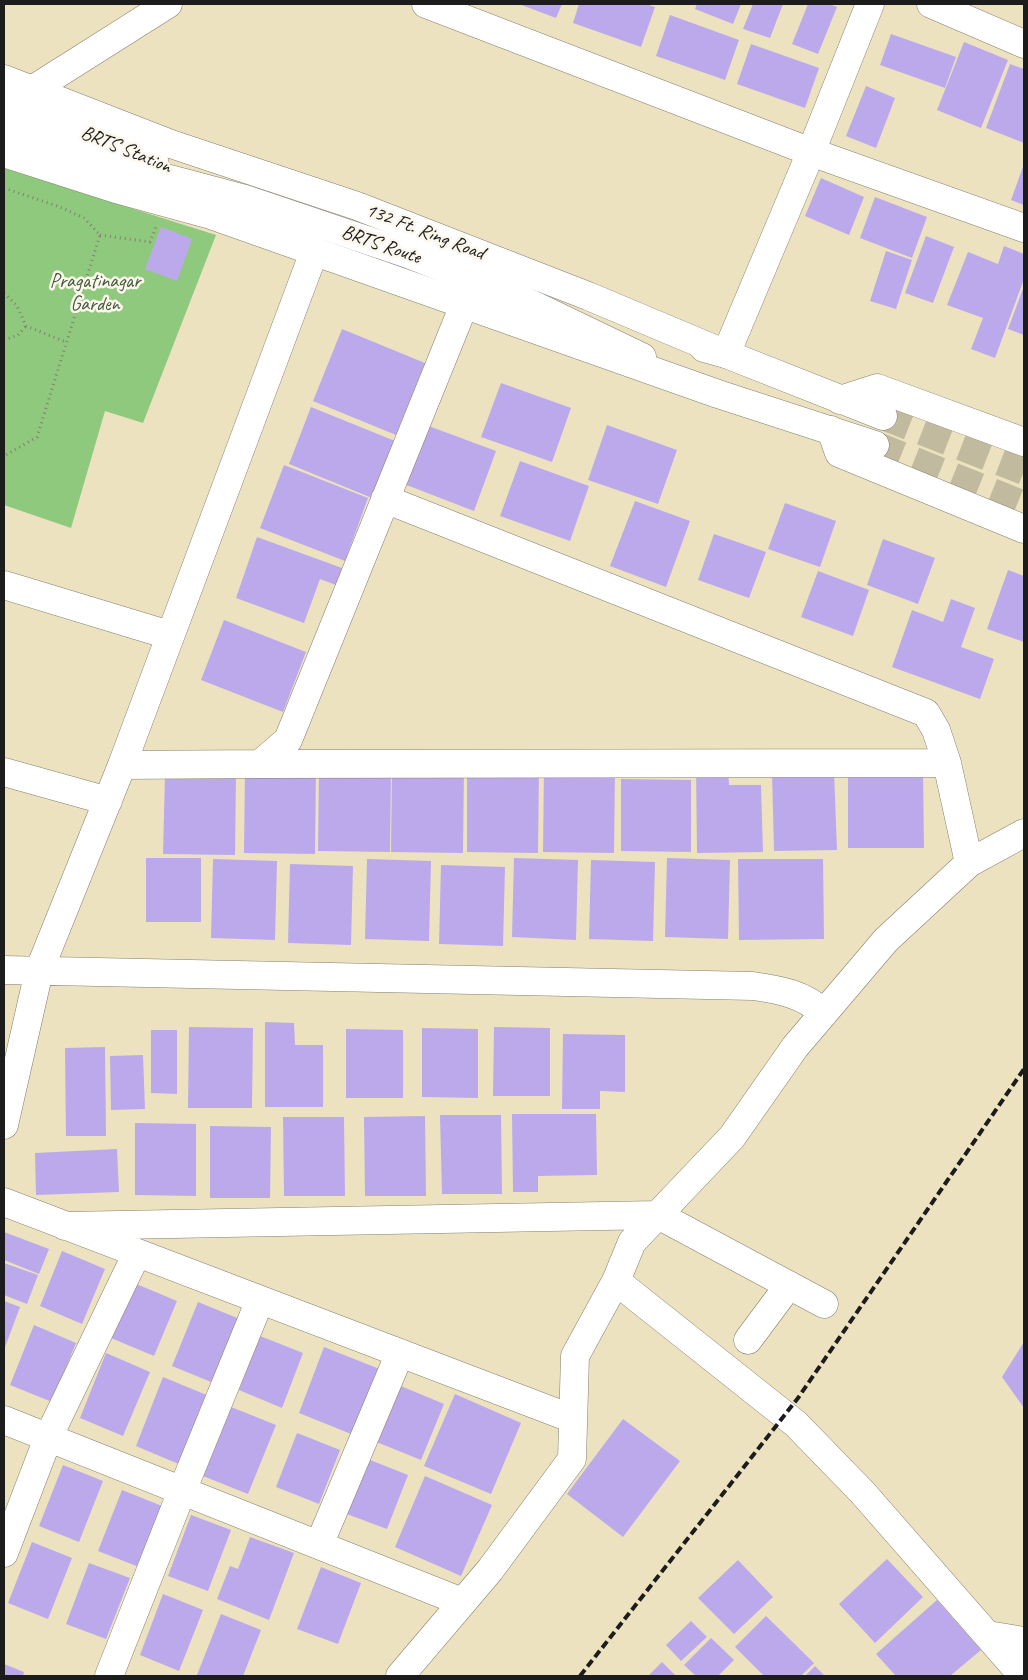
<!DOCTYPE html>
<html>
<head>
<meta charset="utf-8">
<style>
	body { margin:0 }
	#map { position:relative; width:1028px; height:1680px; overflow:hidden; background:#ece2c0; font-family:Caveat,sans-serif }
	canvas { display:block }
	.frame { position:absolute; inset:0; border:5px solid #1c1c1c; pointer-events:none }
</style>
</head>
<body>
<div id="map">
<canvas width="1028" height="1680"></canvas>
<div class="frame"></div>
</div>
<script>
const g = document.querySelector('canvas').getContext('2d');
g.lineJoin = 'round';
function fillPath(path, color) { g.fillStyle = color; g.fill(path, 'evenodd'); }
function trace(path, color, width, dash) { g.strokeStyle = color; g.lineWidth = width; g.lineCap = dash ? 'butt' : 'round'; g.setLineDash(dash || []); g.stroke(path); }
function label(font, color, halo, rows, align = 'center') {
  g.font = font + ' Caveat,sans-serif'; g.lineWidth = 5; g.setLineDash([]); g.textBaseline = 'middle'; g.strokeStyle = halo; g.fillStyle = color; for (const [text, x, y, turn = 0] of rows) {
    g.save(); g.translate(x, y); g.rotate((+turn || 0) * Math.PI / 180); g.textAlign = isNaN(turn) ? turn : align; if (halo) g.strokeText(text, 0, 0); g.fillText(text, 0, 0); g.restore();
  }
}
fillPath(new Path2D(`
	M4,168L216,235L143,423L105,411L71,528L4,505Z`), '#8ec97e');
fillPath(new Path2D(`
	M519,4H562L556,18Z
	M579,4H646L655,7L641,47L573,23Z
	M697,4H741L733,24L695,9Z
	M753,4H783L770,38L743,29Z
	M808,4H829L837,7L818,54L792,44Z
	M670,15L739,40L725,80L656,56Z
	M891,34L956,57L945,88L880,65Z
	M964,42L1008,60L981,128L937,110Z
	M751,44L819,68L805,108L737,84Z
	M1010,64L1024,69V143L986,128Z
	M866,86L895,98L876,148L846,136Z
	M1024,164V205L1011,200Z
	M821,178L864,197L849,235L805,216Z
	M875,197L927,217L912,258L860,238Z
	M161,227L192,239L177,281L145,269Z
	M926,236L954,247L933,303L905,293Z
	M1004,246L1024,254V279L995,358L971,349L983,318L947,305L968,252L998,264Z
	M886,251L912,260L896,309L870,301Z
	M1024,286V335L1008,329Z
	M342,329L425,363L396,435L313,401Z
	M501,383L571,408L552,462L481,437Z
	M311,407L395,441L372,498L289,464Z
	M426,425L496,451L474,511L404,484Z
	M607,425L677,450L658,504L588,480Z
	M520,461L589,486L570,541L500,516Z
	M284,465L368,498L345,561L260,528Z
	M635,501L690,521L666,587L610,566Z
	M785,503L836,521L820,567L768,549Z
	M714,534L766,552L749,598L698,580Z
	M257,537L342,568L336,585L320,579L304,623L236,598Z
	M883,539L935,558L918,604L867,585Z
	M1008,570L1024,576V642L987,629Z
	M818,571L869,590L853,636L801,617Z
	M951,599L975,608L961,647L994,659L980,699L892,667L912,610L943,622Z
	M224,620L306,652L283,712L201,680Z
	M319,767L391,768L390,852L318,851Z
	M392,767L464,768L463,853L391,852Z
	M544,767L615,769L614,853L543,852Z
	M696,767H728L729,785H761L763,852L697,853Z
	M467,768L539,769L538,853L467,852Z
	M245,769L316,770L315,854L244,853Z
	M848,769H923L924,848H848Z
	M834,772L837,850L774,851L772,773Z
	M165,775L236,776L235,855L163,854Z
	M621,779L691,780V852L621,851Z
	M146,858H201V922H146Z
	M514,858L578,860L576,940L512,937Z
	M667,858L730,860L728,939L665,937Z
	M213,859L277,861L275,940L211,938Z
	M367,859L431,861L429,941L365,939Z
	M738,859H823L824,939L739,940Z
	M591,860L655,862L653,941L589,939Z
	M290,864L353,866L351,945L288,943Z
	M441,865L505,867L503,946L439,944Z
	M265,1022L294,1023L295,1045H323V1107H265Z
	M189,1027L253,1028L252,1108H188Z
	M494,1027L550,1028V1096H493Z
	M422,1028L478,1029V1098L422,1097Z
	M346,1029L403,1030V1098H346Z
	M151,1030H177V1094L151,1093Z
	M563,1034L625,1035V1092L600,1091V1109H562Z
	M105,1047L106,1136H66L65,1048Z
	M143,1055L145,1109L111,1110L110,1056Z
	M512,1114H596L597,1175L538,1176V1192H513Z
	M440,1115H501L502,1194H442Z
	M425,1116L426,1196H365L364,1117Z
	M283,1117H344L345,1196H284Z
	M135,1123L196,1124V1196L135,1195Z
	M210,1126L271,1127L270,1198H210Z
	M117,1149L119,1192L36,1195L35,1153Z
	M4,1232L49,1249L39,1274L4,1260Z
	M62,1251L105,1269L82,1324L40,1306Z
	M4,1263L38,1275L27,1304L4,1295Z
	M134,1283L177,1301L154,1356L111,1338Z
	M4,1301L20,1307L4,1350Z
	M198,1302L242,1320L216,1384L172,1366Z
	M34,1325L76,1343L52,1402L10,1385Z
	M260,1336L303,1353L282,1408L239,1390Z
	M1024,1342V1408L1002,1377Z
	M324,1347L382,1370L356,1436L299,1413Z
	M106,1353L150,1372L123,1436L80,1418Z
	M163,1377L209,1396L181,1465L136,1446Z
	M396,1384L444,1404L421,1460L374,1441Z
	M455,1394L521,1423L491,1494L424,1466Z
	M231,1407L276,1425L248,1494L203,1476Z
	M623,1419L680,1461L623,1537L567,1494Z
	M297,1433L340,1450L319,1504L276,1487Z
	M365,1458L408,1475L387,1529L344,1513Z
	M63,1465L103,1481L79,1542L39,1526Z
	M425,1476L492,1505L461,1576L395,1547Z
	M122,1490L162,1506L139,1567L98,1551Z
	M191,1515L231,1530L208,1591L168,1576Z
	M250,1537L294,1553L269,1620L217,1599L230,1566L238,1569Z
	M32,1542L72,1558L48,1619L8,1603Z
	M887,1559L923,1597L875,1643L839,1604Z
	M738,1560L773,1597L734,1634L698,1598Z
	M89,1563L130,1578L106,1639L66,1624Z
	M321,1567L361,1583L338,1644L297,1629Z
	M163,1594L203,1610L179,1671L140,1655Z
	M937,1600L981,1650L950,1676H896L876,1654Z
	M221,1614L261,1630L243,1676L197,1675Z
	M766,1616L814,1663L801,1676H764L735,1647Z
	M691,1621L707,1637L681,1661L666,1645Z
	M711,1638L734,1660L718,1676H696L684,1665Z
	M662,1662L676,1676H648Z
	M4,1664L24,1672L23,1676H4Z
	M815,1666L825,1676H805Z`), '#bca9eb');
trace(new Path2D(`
	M883,416L1024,471
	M875,445L1024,505`), '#c2ba9f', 28, [28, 14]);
const minor = new Path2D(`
	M426,4L811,152L870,4
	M931,4L1024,44
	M32,90L168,4
	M4,106L102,138L154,160
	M4,131L91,158L245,199L408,254L515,296L642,357
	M704,348L726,354L811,152L1024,228
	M385,499L926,713L936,730L947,763
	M4,585L169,635
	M260,764L947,763L969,863
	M122,765L260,764L288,740L464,305
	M4,772L108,801
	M4,970L753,986C781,990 803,994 824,1013
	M4,1125L39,971L122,765L314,252
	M4,1202L573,1419
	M65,1226L658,1215L824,1304
	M616,1281L796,1424L863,1493L1023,1676
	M748,1340L789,1285
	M4,1420L462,1602
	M319,1545L400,1353
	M4,1553L48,1438L137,1253
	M988,1635L1024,1641
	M109,1676L182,1491L260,1300
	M400,1676L490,1570L572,1459L575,1356L616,1281L632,1242L732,1137L795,1047L886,940L969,863L1024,833`);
const major = new Path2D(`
	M4,79L171,144L357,206L588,296L726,354L883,416
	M4,153L116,189L211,215L718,394L875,445
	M840,400L877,388L1024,442
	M831,430L839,453L1024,529`);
trace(minor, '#847f6e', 29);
trace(major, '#847f6e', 29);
trace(new Path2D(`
	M4,188L60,207L84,218L100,235L37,437L4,456
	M100,235L150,242L156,227
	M4,293L17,306L26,326L66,342
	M4,340L18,335L26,326`), '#847f6e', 3, [1, 4]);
trace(minor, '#fff', 28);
trace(major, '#fff', 28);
trace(new Path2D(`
	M580,1676L798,1398L1024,1069`), '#1c1c1c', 4, [8, 4]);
label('20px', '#1c1c1c', '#fbf7ec', [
	["BRTS Station",126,150,22],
	["132 Ft. Ring Road",425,232,21],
	["BRTS Route",381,245,19]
]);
label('20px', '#44593e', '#fbf7ec', [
	["Pragatinagar",95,282],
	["Garden",95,305]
]);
</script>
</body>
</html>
